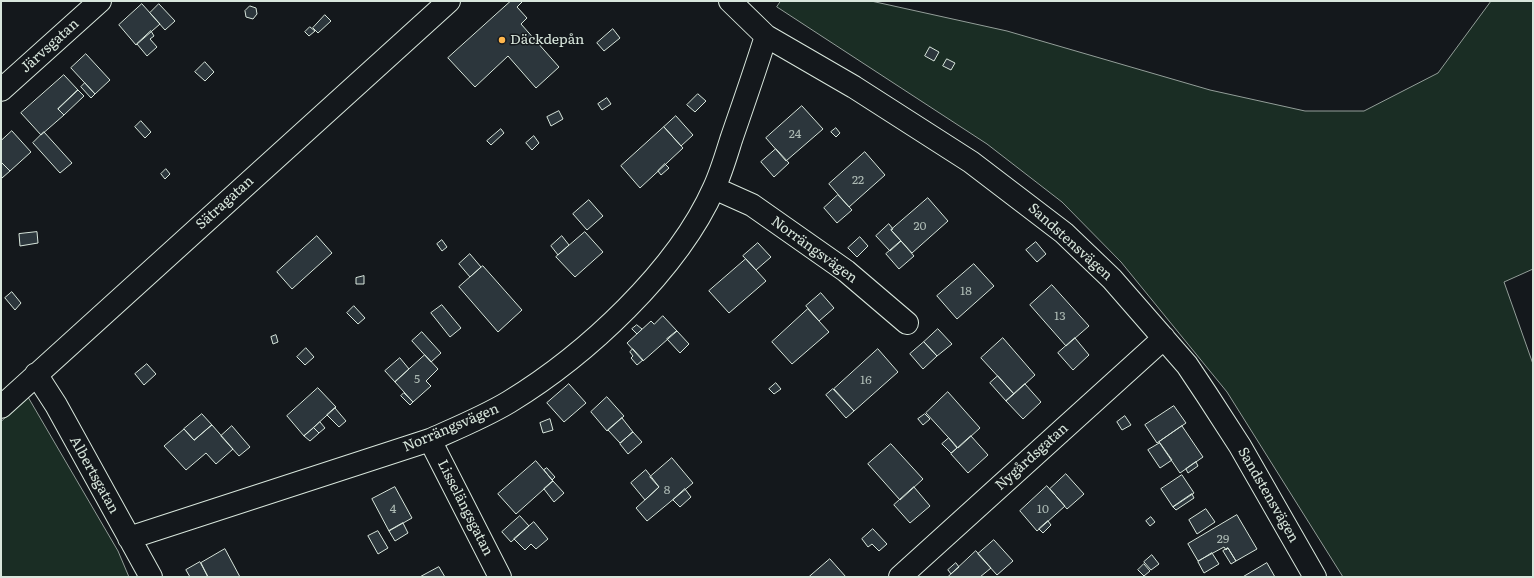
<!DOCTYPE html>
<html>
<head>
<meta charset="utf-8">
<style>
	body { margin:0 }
	#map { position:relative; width:1534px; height:578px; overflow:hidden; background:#14181c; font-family:Literata,serif }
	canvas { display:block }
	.frame { position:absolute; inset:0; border:2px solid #d8e6dc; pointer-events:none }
</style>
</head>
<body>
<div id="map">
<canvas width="1534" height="578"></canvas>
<div class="frame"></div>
</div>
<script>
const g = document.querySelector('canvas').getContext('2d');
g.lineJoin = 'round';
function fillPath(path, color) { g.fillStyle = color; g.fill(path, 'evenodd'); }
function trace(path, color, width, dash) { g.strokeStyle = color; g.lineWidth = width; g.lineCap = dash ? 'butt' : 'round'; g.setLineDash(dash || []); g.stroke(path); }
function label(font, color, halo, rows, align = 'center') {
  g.font = font + ' Literata,serif'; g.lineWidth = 3; g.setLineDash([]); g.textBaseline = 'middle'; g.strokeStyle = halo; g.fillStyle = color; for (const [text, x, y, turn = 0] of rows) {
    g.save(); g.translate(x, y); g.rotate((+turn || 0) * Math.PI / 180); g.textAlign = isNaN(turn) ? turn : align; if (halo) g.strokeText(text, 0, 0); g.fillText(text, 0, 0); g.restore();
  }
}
const green = new Path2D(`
	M781,1H871L1007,31L1210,90L1305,111H1364L1438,73L1491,1H1533V269L1504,282L1533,364V577H1343L1227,392L1121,262L1062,202L987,144L777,7Z
	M28,397L118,551L129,577H1V422Z`);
fillPath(green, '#1a2d24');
trace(green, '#939e99', 1);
const building = new Path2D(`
	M511,1H523L517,7L527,18L521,24L559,67L536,88L508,56L475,87L448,58Z
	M142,4L160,24L136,45L119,25Z
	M159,4L175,21L165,30L150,13Z
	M250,6L256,8L257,14L253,19L246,17L245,11Z
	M325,15L331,21L318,33L313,28Z
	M310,27L315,31L309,36L305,32Z
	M613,29L620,38L604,51L597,43Z
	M151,31L154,36L150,39L157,47L147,56L137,44Z
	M930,47L939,52L934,61L925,56Z
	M86,54L110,80L95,94L71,68Z
	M947,59L955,63L951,70L943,66Z
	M205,62L214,72L205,81L195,72Z
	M64,75L78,90L58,109L64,115L41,135L21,113Z
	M85,83L95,94L91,98L81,87Z
	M78,90L84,96L64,115L58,109Z
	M698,94L706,101L695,112L687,105Z
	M607,98L611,104L602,110L598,104Z
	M802,106L823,129L786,161L766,138Z
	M559,111L563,119L551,126L547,117Z
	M676,116L693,135L681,146L664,127Z
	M141,121L151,132L145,138L135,127Z
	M664,127L683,148L640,188L621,166Z
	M836,128L840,133L836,137L831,132Z
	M501,129L504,133L491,145L487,141Z
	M12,131L31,152L10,171L1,162V141Z
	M44,132L72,163L60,173L33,143Z
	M534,136L539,143L532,150L526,143Z
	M776,149L789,163L774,177L761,162Z
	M865,152L885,175L849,207L829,184Z
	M1,162L10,171L2,178L1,177Z
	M665,164L669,168L661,175L658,171Z
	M166,169L170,174L165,179L161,174Z
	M838,195L852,210L837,223L824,208Z
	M928,198L948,221L912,253L891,230Z
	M589,200L603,216L587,230L573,214Z
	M889,224L893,229L891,230L901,241L890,251L876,236Z
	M37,232L38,243L20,246L19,234Z
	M585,232L603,252L575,277L556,257Z
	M317,236L332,253L292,289L277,272Z
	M562,236L569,245L558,255L551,246Z
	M860,237L868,246L857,257L848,248Z
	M442,240L447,247L442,251L437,244Z
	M901,241L914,256L899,269L886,254Z
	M1036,242L1046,254L1037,262L1026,250Z
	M758,243L771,257L756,270L743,256Z
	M470,254L481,267L470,277L459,264Z
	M746,259L766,281L729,313L709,291Z
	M974,264L994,286L957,319L937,296Z
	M483,266L522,310L498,332L459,287Z
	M364,276V284H356V278Z
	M1052,285L1089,326L1066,346L1030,305Z
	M12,292L21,303L15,310L5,298Z
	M821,293L834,308L819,321L806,306Z
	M442,305L461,328L450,337L431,313Z
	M354,306L365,318L358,324L347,313Z
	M808,309L829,332L792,364L772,342Z
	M663,316L677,331L643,361L627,343L651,321L654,324Z
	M637,325L642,329L637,334L632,329Z
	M938,329L952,344L937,356L924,342Z
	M677,331L689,344L680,353L667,339Z
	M422,332L441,353L431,362L412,341Z
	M276,335L278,342L273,344L271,337Z
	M1003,338L1035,375L1014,394L981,358Z
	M1075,338L1089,355L1073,370L1058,353Z
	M924,342L937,356L923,369L910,354Z
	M306,348L314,357L305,365L297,357Z
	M633,349L643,360L637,365L631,358L633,356L630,352Z
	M878,349L898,372L854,411L834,389Z
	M425,355L438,369L426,381L431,386L413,402L395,382Z
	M400,358L409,369L395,382L385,371Z
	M147,364L156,374L144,385L135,374Z
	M998,376L1014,394L1006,401L990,383Z
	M776,383L781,389L774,394L769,389Z
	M569,384L586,403L564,422L547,403Z
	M1025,384L1041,402L1023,419L1006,401Z
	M318,388L336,407L304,436L287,416Z
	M833,389L854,411L846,418L826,395Z
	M948,392L980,428L958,448L926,413Z
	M404,393L413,402L410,405L401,396Z
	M607,397L624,416L607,431L591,412Z
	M1174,406L1186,423L1157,443L1145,425Z
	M335,408L346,421L339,427L327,415Z
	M202,414L212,425L194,440L184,429Z
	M925,414L930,419L923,425L918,419Z
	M1125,416L1131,425L1122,430L1117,422Z
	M622,418L633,432L620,443L608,430Z
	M550,419L553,430L543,433L540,423Z
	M320,422L325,428L319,433L314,428Z
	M212,425L233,449L216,464L206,453L186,470L164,446L184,429L194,440Z
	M232,426L250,447L239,456L221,436Z
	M1182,426L1203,457L1180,473L1159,442Z
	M314,428L319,433L310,441L304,436Z
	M633,432L642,442L628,454L620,444Z
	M971,436L988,455L968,473L951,454Z
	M949,438L957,448L951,453L942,444Z
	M1160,443L1172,460L1160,468L1148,450Z
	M891,444L923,479L900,500L868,464Z
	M672,458L693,483L647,521L636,508L659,487L650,477Z
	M536,461L553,481L516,514L498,494Z
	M1196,462L1198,466L1188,473L1186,469Z
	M547,468L555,477L552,480L544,470Z
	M646,470L659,487L645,500L631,483Z
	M1066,474L1084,494L1067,509L1050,489Z
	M1182,475L1194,493L1173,507L1161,489Z
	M553,481L564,493L554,502L544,489Z
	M1047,486L1065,506L1037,531L1020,511Z
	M395,487L412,518L389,531L372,499Z
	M914,487L930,506L910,523L894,505Z
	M685,489L691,497L680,507L673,500Z
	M1192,494L1194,498L1176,510L1173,507Z
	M1206,509L1215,522L1197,534L1189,520Z
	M1237,515L1257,549L1236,561L1228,548L1226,550L1224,547L1198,561L1188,544Z
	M520,516L529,526L511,542L502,532Z
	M1151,517L1155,522L1150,526L1146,521Z
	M1048,521L1051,525L1043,533L1039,529Z
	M534,522L548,539L536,549L531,544L525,550L514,539Z
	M403,523L408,533L395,541L389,531Z
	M873,529L887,544L879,551L872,544L868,547L862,539Z
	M378,531L388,548L378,554L368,536Z
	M994,540L1013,561L997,575L978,554Z
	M1228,548L1236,561L1231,564L1223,551Z
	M225,549L240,577H208L201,563Z
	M976,551L991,568L980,577H948Z
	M1212,553L1219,564L1204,573L1198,562Z
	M1152,555L1159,564L1151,570L1144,562Z
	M830,559L846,577H809Z
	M200,562L208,577H190L186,570Z
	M956,563L959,567L951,574L948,570Z
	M1267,563L1275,577H1243Z
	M1144,564L1150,571L1144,576L1138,570Z
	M439,567L445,577H420Z`);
fillPath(building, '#2c363c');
trace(building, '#d8e6dc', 1);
const minor = new Path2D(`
	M730,1L766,36L854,87L971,162L1064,233L1112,279L1187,365L1207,395L1240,446L1315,577
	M1,90L100,1
	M714,188L752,205L846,271L907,323
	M36,374L56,405L151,577
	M1,407L449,1
	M430,440L500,577
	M129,538L430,440C457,428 484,417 509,402C586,355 677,271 714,188C721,173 726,156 731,140C743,105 755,71 766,36
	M900,577L1164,338`);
trace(minor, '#d8e6dc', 24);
trace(minor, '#14181c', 22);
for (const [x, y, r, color] of [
	[502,40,4,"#ffb74d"]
]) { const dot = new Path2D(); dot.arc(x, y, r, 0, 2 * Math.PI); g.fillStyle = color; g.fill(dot); trace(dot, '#14181c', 1.5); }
label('12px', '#adbab4', null, [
	["24",795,134],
	["22",858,180],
	["20",920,226],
	["18",966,291],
	["13",1060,316],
	["5",417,379],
	["16",866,380],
	["8",667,490],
	["4",393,509],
	["10",1043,509],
	["29",1223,539]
]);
label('14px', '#d8e6dc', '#14181c', [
	["Däckdepån",510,40]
], 'left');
label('14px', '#d8e6dc', '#14181c', [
	["Järvsgatan",50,46,-42],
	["Sätragatan",225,203,-42],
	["Sandstensvägen",1070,242,42],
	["Norrängsvägen",814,250,36],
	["Norrängsvägen",451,428,-23],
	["Nygårdsgatan",1032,457,-42],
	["Albertsgatan",94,475,61],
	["Sandstensvägen",1268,495,60],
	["Lisselängsgatan",465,508,63]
]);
</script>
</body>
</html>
